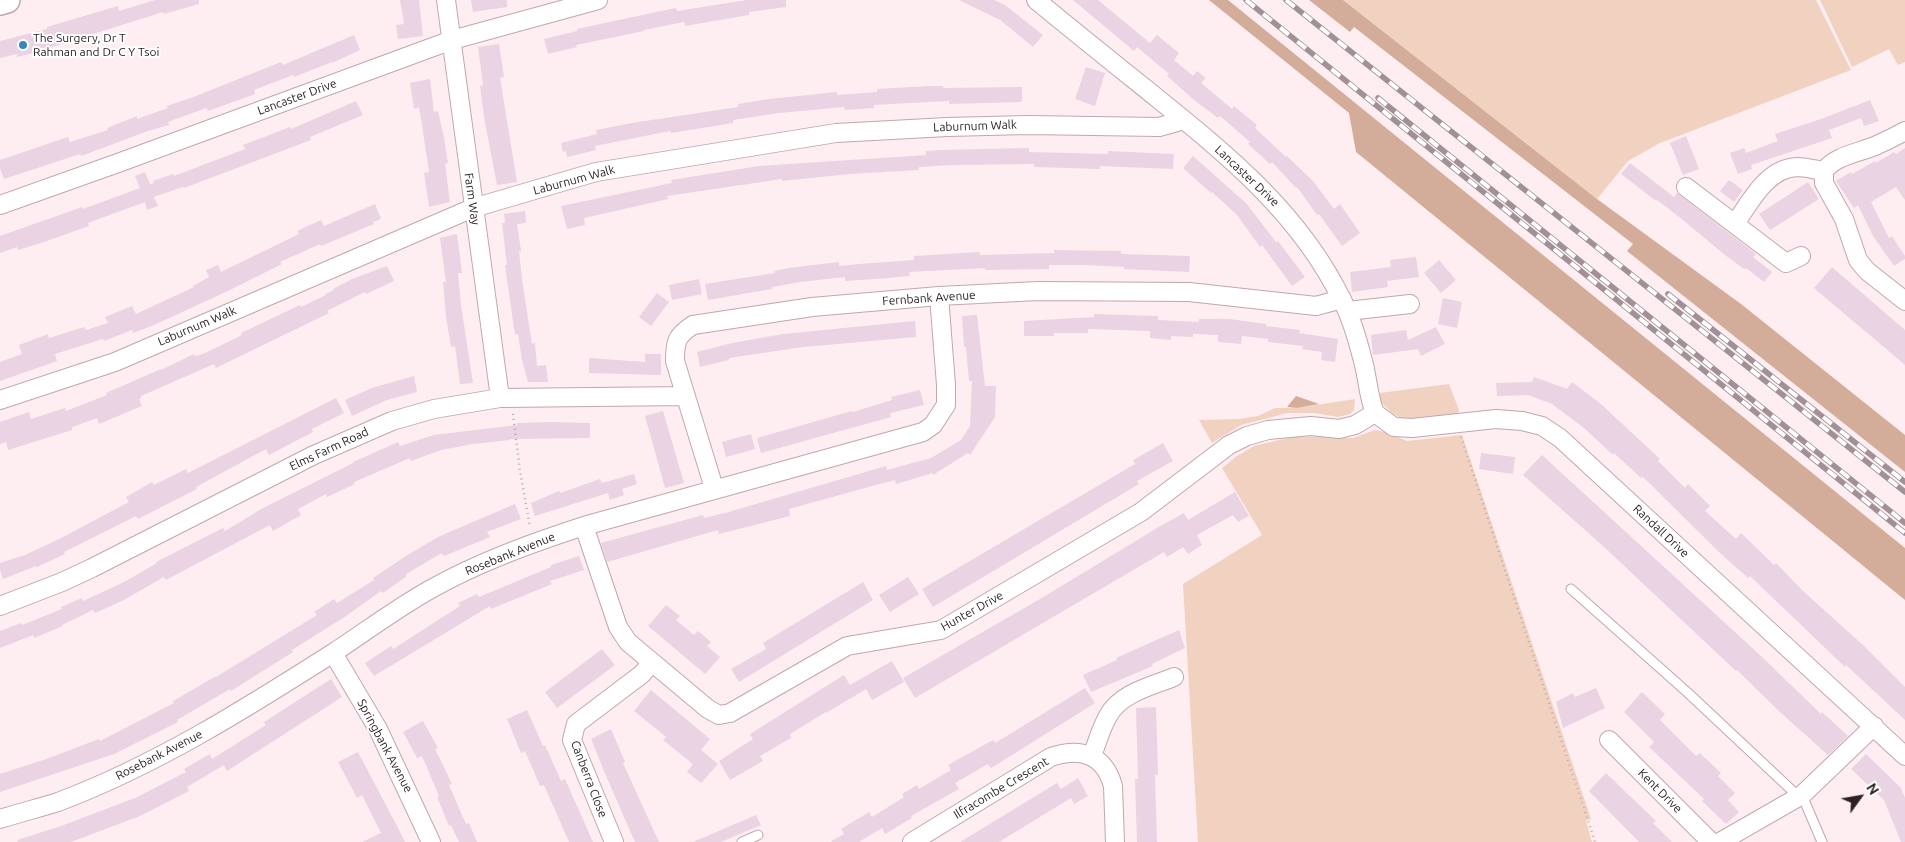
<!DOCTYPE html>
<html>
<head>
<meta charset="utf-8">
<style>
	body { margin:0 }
	#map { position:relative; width:1905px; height:842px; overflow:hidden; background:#feedf1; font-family:Ubuntu,sans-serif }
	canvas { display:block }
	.north { position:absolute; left:1835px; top:772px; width:50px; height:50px; -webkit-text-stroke:4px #fff; paint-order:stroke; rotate:58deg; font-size:14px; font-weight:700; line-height:20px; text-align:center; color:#2c2225 }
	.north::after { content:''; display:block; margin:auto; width:18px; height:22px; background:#2c2225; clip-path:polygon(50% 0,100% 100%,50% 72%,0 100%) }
</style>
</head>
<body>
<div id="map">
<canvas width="1905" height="842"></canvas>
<div class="north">N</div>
</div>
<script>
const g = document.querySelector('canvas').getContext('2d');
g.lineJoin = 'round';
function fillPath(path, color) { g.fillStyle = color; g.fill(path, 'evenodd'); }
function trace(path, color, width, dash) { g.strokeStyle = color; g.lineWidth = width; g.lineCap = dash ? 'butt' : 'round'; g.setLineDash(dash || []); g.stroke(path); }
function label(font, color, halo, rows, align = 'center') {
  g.font = font + ' Ubuntu,sans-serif'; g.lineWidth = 4; g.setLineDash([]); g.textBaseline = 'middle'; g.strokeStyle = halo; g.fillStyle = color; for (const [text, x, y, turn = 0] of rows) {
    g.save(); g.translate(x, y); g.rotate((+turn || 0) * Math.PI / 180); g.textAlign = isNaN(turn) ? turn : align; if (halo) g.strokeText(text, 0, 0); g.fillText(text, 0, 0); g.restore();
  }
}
fillPath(new Path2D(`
	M1343,0H1816L1851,70L1660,143L1628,161L1597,199Z
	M1820,0H1905V62L1898,65L1889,49L1852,67Z
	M1449,384L1459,410L1458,414L1404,420L1392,413L1380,401V393Z
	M1355,399L1354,410L1350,414L1338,417L1314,413H1287L1241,425L1212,443L1199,420L1239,419L1258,416L1275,408H1297Z
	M1375,430L1385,432L1407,441L1462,435L1591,819L1586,821L1592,842H1198L1183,584L1262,535L1222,468L1237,456L1254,446L1296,436L1353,438Z`), '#f1d2c1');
fillPath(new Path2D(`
	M1209,0H1228L1905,548V600L1356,152L1349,113Z
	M1309,0H1343L1597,199L1741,304L1905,435V472L1627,251L1633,244L1354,27L1350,32Z
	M1296,396L1319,404L1297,408L1287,407Z`), '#d3ad99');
fillPath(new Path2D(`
	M155,0H199V4L164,14L163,12L33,53L17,57V54L0,58V41L47,29V27L118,6L119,11Z
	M400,0H419L423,36L398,39L396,25L404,24Z
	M471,0H507V7L473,12Z
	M747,0H786V7L749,12V15L714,21L685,26L684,22L644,30V31L576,45L577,47L548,54L544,39L577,31V29L661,11L676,8L677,11Z
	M959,0H994L1005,5L1043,35L1033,47L1000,20Z
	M1073,0H1098L1150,43L1157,35L1179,53L1174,60L1193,76L1197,71L1206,78L1201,83L1232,109L1234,106L1257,125L1255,128L1286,157L1287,156L1313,181L1334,209L1340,204L1360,233L1342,246L1319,214L1317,215L1297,187L1296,188L1272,162L1270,164L1248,144L1250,142L1220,116L1218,118L1194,100L1167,76L1169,74L1137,47L1134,51Z
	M354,35L360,50L332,63V62L294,77L293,75L254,90L255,94L208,111L206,108L168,122L169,125L148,131L81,156L80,154L4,179L0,168V160L68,137L70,142L108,130L107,128L137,116V119L168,108L167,106L196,96L281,62L283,65Z
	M499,44L504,77L500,78L517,182L497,185L484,117L480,86L483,85L478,47Z
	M1086,67L1105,73L1095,106L1075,99Z
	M430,79L434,112L438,111L444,138L448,163L445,164L450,202L429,207L424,173L429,172L422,125L419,107L414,109L410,83Z
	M928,86H943V88L1022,87V102L949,104V101L929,102L874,105V108L845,110L844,107L779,113L733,120V123L671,133L670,131L595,146L596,150L567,157L566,151L563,152L561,143L597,134L596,130L632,123L738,107V104L769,99L837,92V95L877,92V89Z
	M1870,100L1879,121L1864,126L1861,118L1829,130L1832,138L1751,165L1752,169L1738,174L1730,153L1744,148L1746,153L1778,141L1775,134L1824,118Z
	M356,101L363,115L310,137L311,140L184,188L183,187L154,197L158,206L147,210L145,202L88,223L89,226L44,242L18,250L17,247L0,253V236L82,207L83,209L140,188L135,176L145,172L150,184L154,183L153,181L173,174L174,176L245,149L243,145L290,127L291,129Z
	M1686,136L1699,169L1683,175L1670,143Z
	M1029,148V152L1108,154V151L1174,154L1173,169L1100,166V169L1034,167V164L952,165L919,167V170L849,174L782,181V179L667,196L668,199L584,218L585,225L567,229L561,206L672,183L671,180L759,166L926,155V151L940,150Z
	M1905,148V200L1896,187L1871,202L1889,238L1892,236L1905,256V259L1894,266L1873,236L1858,205L1854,208L1836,181L1851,172L1852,174L1875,161L1876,163L1894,152L1896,154Z
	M1193,156L1246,203L1276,242L1278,241L1305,277L1292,286L1262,245L1260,247L1237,215L1212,192L1211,193L1183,168Z
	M1630,163L1674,197L1677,193L1756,254L1753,257L1772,272L1764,282L1746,268L1744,269L1725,255L1683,220L1657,200L1656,201L1621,174Z
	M1729,180L1743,190L1734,202L1720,191Z
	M1808,182L1819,199L1770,230L1759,214Z
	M375,204L381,219L373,222L374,224L321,246L320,244L280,262L282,264L230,290L154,325L133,333L132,330L104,341L103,339L55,354L57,361L0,381V362L22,354L19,345L48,334L49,338L84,327L86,330L108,323L105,317L132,306L136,314L194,287L193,286L209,277L206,270L218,265L221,272L299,234L297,231L321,220L324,226Z
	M525,211L526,223L517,224L521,251H519L522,279L532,344L535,343L537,366L546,365L548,382H528L522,360L518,334L515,335L507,280L505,265H507L502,223H505L504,214Z
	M457,234L462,273H458L461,305L473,383L460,384L455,346L451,347L446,317L443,282H446L440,238Z
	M1054,250L1121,251V254L1190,256L1189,272L1124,269V267L1084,265H1049V269L985,270V268L965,269L909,272L910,276L875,279L845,281V277L800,282L772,287V289L708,300L705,284L775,273L774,271L789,268L839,262V266L859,264L914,260V256L979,252L980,255L1054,253Z
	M1416,257L1419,277L1387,281L1388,287L1352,292L1350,272L1391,267L1390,260Z
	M1439,260L1456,280L1441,293L1424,273Z
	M387,266L394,281L366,294L365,292L327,311L329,313L216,368L214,364L141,396V398L139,399L142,406L99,424L97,418L72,427V430L8,450L6,442L0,444V422L29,412L31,419L65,408L66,411L107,395L106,393L161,369V370L194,354L195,356L203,354L242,335L241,333L300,305L301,307L326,295L325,294L334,290L333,289L352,279Z
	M1832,267L1905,330V365L1814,288Z
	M699,279L702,294L672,300L669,285Z
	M657,293L669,302L651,326L639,317Z
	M1443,298L1462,302L1457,328L1438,324Z
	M1094,314L1158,316V320L1199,322V319H1229L1266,324V326L1300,330L1299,333L1338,339L1335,362L1321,360L1322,352L1302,349L1303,346L1268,342V339L1242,336L1241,344L1218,342V335L1193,334V337L1171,336V340L1150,338V331L1088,329V333H1054V336H1024V321L1094,317Z
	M977,315L985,386H996L995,417L970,455L968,453L933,475V473L896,484L895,480L876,485L789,509L790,516L719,534L718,530L607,562L601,543L703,515L704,518L725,513L886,466L887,470L931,458L961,440L970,426L972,381H969L966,347H964L962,316Z
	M915,321L916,337L803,347L729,358V360L700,367L697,352L732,343L783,334Z
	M1436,327L1445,344L1421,356L1418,349L1373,355L1371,335L1406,330L1408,340Z
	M645,354H661V375L589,373V358L645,362Z
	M414,376L417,392L387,400L352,416L345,400L372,388Z
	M1534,377L1567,389L1572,382L1601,404L1660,459L1658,461L1685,488L1688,484L1710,506L1705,511L1736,539L1741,533L1774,565L1776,563L1803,591L1863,645L1905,687V720L1846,665L1845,667L1750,576L1748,578L1721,554L1643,477L1641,478L1614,453L1613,455L1584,428L1552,404L1528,395L1497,396L1496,383L1532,382Z
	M920,390L924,405L890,413L891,417L761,453L757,438L852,411L853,412L892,400L891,397Z
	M336,398L344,413L312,429L313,432L269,455L266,449L196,487L197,489L138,519L136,516L64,552L65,554L37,567L36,566L3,579L0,570V563L25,555L63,537L129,502L126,497L152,482L154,485L186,469L188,473Z
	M663,411L684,483L665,488L645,416Z
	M551,422L590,423V438L510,439V440L473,444L441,450L411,461L410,458L354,482L355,484L327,497L326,494L298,509L301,515L273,531L270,525L166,580L164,577L122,601L95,613L93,610L62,625L63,626L34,638L33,635L0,648V631L21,623L22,625L62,609L61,607L82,598L83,601L124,582L157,563L156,562L223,528L225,531L263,508L353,463V462L398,442L400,446L434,435L517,425V423Z
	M751,434L755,449L726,457L722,442Z
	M1163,443L1173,461L1137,481L1139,484L933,607L922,589L1135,464L1133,460Z
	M1481,453L1515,457L1513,474L1479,469Z
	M1542,455L1761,656L1821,714L1822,712L1848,736L1828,755L1781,713L1737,670L1736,671L1603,546L1523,475Z
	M634,474L637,484L622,489L624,495L610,500L608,493L535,516L531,503L559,491L560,493L600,479L602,483Z
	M1235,492L1249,516L1238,522L1233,515L1197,535L1202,545L1188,554L1183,547L1167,557L1164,552L915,698L903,678L1040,599L1162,525L1184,513L1188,520Z
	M515,504L521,519L487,532L490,537L444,556L442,553L406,574L407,576L383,593L381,591L346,616L292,650L293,652L231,691L230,689L177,720L178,722L114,754L0,792V774L49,758L99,739L100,741L174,703L173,701L216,676V677L317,615L314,612L334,599L337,603L374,580L373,578L406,556L438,537Z
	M579,556L584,570L550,581L552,584L491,609L490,606L374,676L365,663L391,646L393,649L460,606L458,603L477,594L479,597L551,567V565Z
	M908,577L919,594L890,612L879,595Z
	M863,582L873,600L739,682L731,669L766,649L763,643Z
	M666,605L680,616L676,620L694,635L698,631L711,642L707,646L720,657L705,674L648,626Z
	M1179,630L1185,648L1152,664L1153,666L1091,692L1083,675L1117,660L1116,658Z
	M602,649L615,665L557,708L545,692Z
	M892,661L904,682L872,700L866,689L826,713V712L790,734L791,738L760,756L763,761L730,780L719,761L753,739L750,734L844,675L850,685Z
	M331,679L342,697L227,771L224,765L187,787L189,791L140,816L71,842H18L17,840L61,826L135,798L186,772L184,769L210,754L212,759L266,725L264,722Z
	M1085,688L1095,703L1001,762L991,768L988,764L955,783L959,789L911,816L912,818L885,834L882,828L859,842H830L844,834L841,829L869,812L872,817L904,797L902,794L917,785L919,789L951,770L948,765L993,740L995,743Z
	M1596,688L1605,708L1563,728L1556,702L1573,693L1575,697Z
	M651,690L710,739L701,750L718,764L701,783L687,772L693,764L663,740L666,737L634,711Z
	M1642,692L1665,714L1660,720L1696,756L1700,753L1721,773L1718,776L1735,793L1728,800L1739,812L1726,824L1702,801L1704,799L1649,747L1654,742L1624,712Z
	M1156,707L1158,775H1155L1157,842H1137L1135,779H1138L1136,708Z
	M527,710L543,746L545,745L561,781L565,779L593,842H569L544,785L540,786L525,751L521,753L507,719Z
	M423,721L438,748L435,749L452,784L449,785L466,824L469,823L477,842H459L451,825L449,826L437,797L439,796L422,756L417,758L403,732Z
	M611,729L625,762L623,763L659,842H635L606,776L591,739Z
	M358,752L397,826L405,842H362L381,833L362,795L357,798L338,762Z
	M1866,754L1901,788L1905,798V842H1901L1884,800L1851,769Z
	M1606,773L1656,821L1653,823L1672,842H1639L1589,791Z
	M1078,778L1088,796L1074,804L1071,798L999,842H960L1057,783L1061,789Z
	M756,815L761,825L721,842H693Z`), '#ead3e2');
const lane = new Path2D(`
	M1571,589L1687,692L1799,797
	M1802,795L1822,842
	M742,842L758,835`);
const street = new Path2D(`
	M446,0L500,398
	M1036,0C1076,33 1116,65 1157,98C1229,156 1301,215 1342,300C1352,319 1358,341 1363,361C1368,379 1368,396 1375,413
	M1824,171V183L1844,219L1858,260L1867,271L1905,301
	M1686,187L1786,263L1801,256
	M0,205L118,163L452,40L598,0
	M1735,224C1750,202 1767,168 1797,167C1806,167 1815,170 1824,171C1836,155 1859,153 1877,145C1886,141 1896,136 1905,131
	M1348,311L1410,304
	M0,400L115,362L473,208L596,172L836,133L947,127L1028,125L1159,127L1184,120
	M1375,413L1394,427L1412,428L1496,419L1522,421L1542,426L1560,438L1905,756
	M714,488L675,361C675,342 676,336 693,325L812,307L939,296L1038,291L1189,292L1316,306L1342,299
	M584,526L618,627L628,642L708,709L719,715L730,713L847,646L941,630L1141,512L1229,445L1247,436L1268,430L1311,426L1339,429L1355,425L1375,413
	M0,606L62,582L92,568L314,455L392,421L434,409L500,398L686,396
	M333,653L378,729L431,842
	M1609,740L1711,842
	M1092,756C1097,743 1101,728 1108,716C1120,693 1152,686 1174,677
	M0,819C19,813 39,808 58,802C156,765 245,709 333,653C365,632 397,608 431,589C479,562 532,543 584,526L923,432L933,425L946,405V385L939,296
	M614,842L572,740L576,724L642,674L652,662
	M912,842L1051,757C1080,747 1104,754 1113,786L1115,842
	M1720,842L1802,795L1874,726`);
const secondary = new Path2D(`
	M0,2L7,0`);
trace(lane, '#c1a7ad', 11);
trace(street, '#c1a7ad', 20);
trace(secondary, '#c1a7ad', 28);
trace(new Path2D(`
	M513,414L520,471L530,527
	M1461,437L1595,842`), '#b9aaae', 2.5, [1, 4]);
trace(lane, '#fff', 9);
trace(street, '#fff', 18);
trace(secondary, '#fff', 25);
const rail = new Path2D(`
	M1246,0L1905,533
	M1286,0L1905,492
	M1378,98L1905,523
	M1668,294L1905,482`);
trace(rail, '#9f9195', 5.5);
trace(rail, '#fff', 4, [11]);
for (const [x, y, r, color] of [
	[23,45,5,"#3886b9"]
]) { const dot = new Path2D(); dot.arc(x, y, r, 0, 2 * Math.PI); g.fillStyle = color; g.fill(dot); trace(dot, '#fff', 2); }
label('12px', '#2c2225', '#fff', [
	["The Surgery, Dr T",33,38],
	["Rahman and Dr C Y Tsoi",33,52]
], 'left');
label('12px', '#2c2225', '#fff', [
	["Lancaster Drive",297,97,-20],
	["Laburnum Walk",975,126,-2],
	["Lancaster Drive",1247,176,43],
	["Laburnum Walk",574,180,-15],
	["Farm Way",472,199,82],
	["Fernbank Avenue",929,298,-4],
	["Laburnum Walk",197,326,-23],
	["Elms Farm Road",329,449,-25],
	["Randall Drive",1661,531,43],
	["Rosebank Avenue",510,554,-22],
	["Hunter Drive",972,611,-29],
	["Springbank Avenue",385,746,62],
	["Rosebank Avenue",159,755,-27],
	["Canberra Close",589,779,69],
	["Ilfracombe Crescent",1001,788,-31],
	["Kent Drive",1660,791,45]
]);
</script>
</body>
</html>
